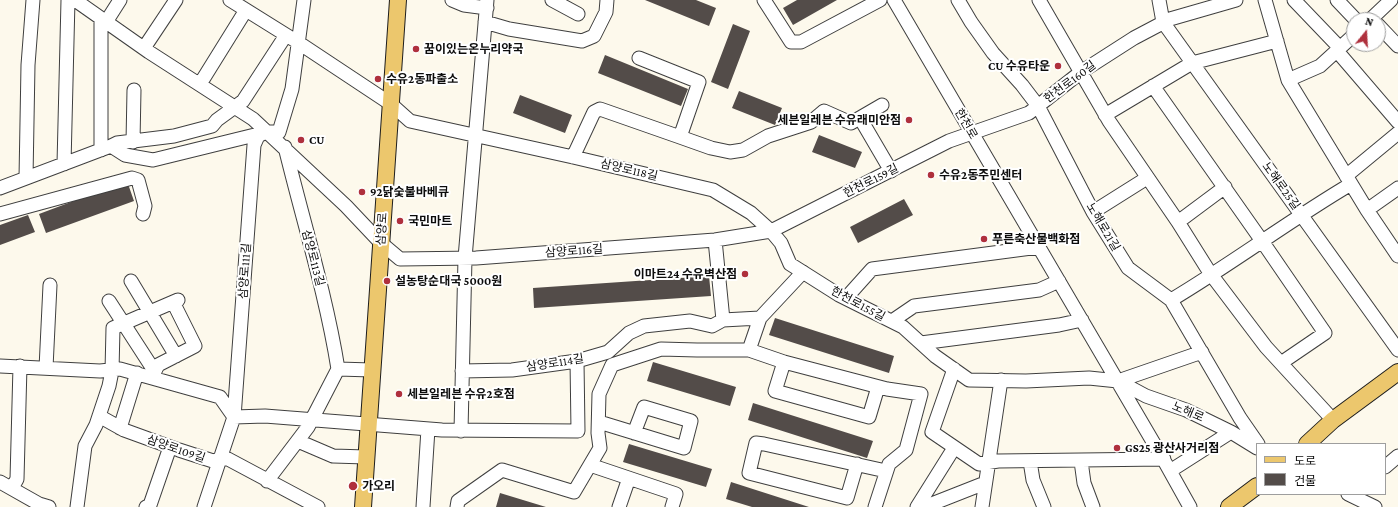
<!DOCTYPE html>
<html>
<head>
<meta charset="utf-8">
<style>
	body { margin:0 }
	#map { position:relative; width:1398px; height:507px; overflow:hidden; background:#fdf9ec; font-family:"Crimson Pro","Noto Sans KR",serif }
	canvas { display:block }
	.legend { position:absolute; left:1256px; top:443px; width:130px; height:52px; box-sizing:border-box; background:#fff; border:1px solid #9e9e9e; margin:0; padding:5px 7px; list-style:none; font-size:12px; color:#0c0c0c }
	.legend li { display:flex; align-items:center; gap:8px; height:20px }
	.legend b { width:20px; border:1px solid #9e9e9e }
	.north { position:absolute; left:1346px; top:12px; width:40px; height:40px; box-sizing:border-box; background:#fff; border:1px solid #9e9e9e; border-radius:50%; rotate:18deg; font-size:11px; font-weight:700; line-height:16px; text-align:center; color:#0c0c0c }
	.north::after { content:''; display:block; margin:auto; width:14px; height:18px; background:#af303d; clip-path:polygon(50% 0,100% 100%,50% 72%,0 100%) }
</style>
</head>
<body>
<div id="map">
<canvas width="1398" height="507"></canvas>
<ul class="legend">
<li><b style="height:5px;background:#ecc76d"></b>도로</li>
<li><b style="height:11px;background:#534c49"></b>건물</li>
</ul>
<div class="north">N</div>
</div>
<script>
const g = document.querySelector('canvas').getContext('2d');
g.lineJoin = 'round';
function fillPath(path, color) { g.fillStyle = color; g.fill(path, 'evenodd'); }
function trace(path, color, width, dash) { g.strokeStyle = color; g.lineWidth = width; g.lineCap = dash ? 'butt' : 'round'; g.setLineDash(dash || []); g.stroke(path); }
function label(font, color, halo, rows, align = 'center') {
  g.font = font + ' "Crimson Pro","Noto Sans KR",serif'; g.lineWidth = 4; g.setLineDash([]); g.textBaseline = 'middle'; g.strokeStyle = halo; g.fillStyle = color; for (const [text, x, y, turn = 0] of rows) {
    g.save(); g.translate(x, y); g.rotate((+turn || 0) * Math.PI / 180); g.textAlign = isNaN(turn) ? turn : align; if (halo) g.strokeText(text, 0, 0); g.fillText(text, 0, 0); g.restore();
  }
}
fillPath(new Path2D(`
	M645,0H696L716,8L709,26Z
	M797,0H837L793,25L783,8Z
	M733,24L750,31L728,89L711,82Z
	M605,55L688,89L681,106L598,73Z
	M739,91L782,108L775,125L732,108Z
	M520,95L572,115L565,133L513,113Z
	M819,135L862,152L855,168L812,152Z
	M127,181L134,201L46,233L39,214Z
	M904,199L913,215L858,243L850,227Z
	M28,215L35,232L0,245V225Z
	M709,276L711,296L534,308L533,288Z
	M775,318L894,356L889,373L769,335Z
	M653,362L736,387L730,406L647,381Z
	M753,403L873,441L867,458L748,420Z
	M629,444L712,469L706,487L623,462Z
	M731,482L809,507H752L726,499Z
	M500,493L546,507H496Z`), '#534c49');
const minor = new Path2D(`
	M75,0L149,52L253,119L346,206L381,243L400,259L476,258L715,240L771,231L949,141L1029,113L1081,72L1134,38L1170,19L1236,0
	M230,0L299,43L391,104L410,121L573,157L713,190L751,213L771,231L781,243L790,264L839,295L903,327L935,356L969,380L1026,381L1089,378L1118,381L1146,396L1186,410L1231,432L1257,448
	M452,0L464,5L487,8
	M552,0L578,14
	M764,0L791,42H801L880,0
	M894,0L1166,464L1190,507
	M958,0L971,22L993,53L1022,85L1038,106L1093,212L1128,268L1171,300L1240,418L1258,444
	M1039,0L1109,121L1178,222L1210,273L1266,347L1333,420
	M1159,0L1163,22L1398,350
	M1265,0L1288,80L1367,210L1398,256
	M1294,0L1340,48
	M1337,0L1356,20
	M1370,20L1391,0
	M106,22L120,0
	M485,22L509,29L582,41L594,36L606,12L607,0
	M1378,25L1398,46
	M144,48L176,0
	M1337,51L1398,122
	M1288,80L1320,66L1354,35
	M200,84L246,10
	M1153,86L1262,241L1325,333L1281,363
	M1105,115L1192,63L1277,41
	M860,118L891,171
	M680,137L711,148L730,152L743,150L768,136L811,122L824,111L851,123L882,105
	M133,142L134,90
	M111,146L117,143L174,136L212,126L217,120L243,101L286,35
	M285,147C303,221 326,294 338,369L372,370
	M101,150V19
	M573,157L594,112L600,109L680,137L699,82L639,58
	M64,164L68,0
	M1346,176L1398,133
	M26,178L28,65L33,0
	M0,188L111,146L125,155L153,160L267,132H279L292,89L304,0
	M1367,210L1398,188
	M1093,212L1147,178
	M0,214L132,178L138,180L145,206L143,214
	M1178,222L1225,187
	M131,281L176,356
	M846,298L872,269L1039,247
	M1171,300C1233,263 1290,220 1351,184
	M109,301L155,372
	M723,320L760,318L803,272
	M892,321L914,306L1039,290L1059,281
	M921,343L1059,325L1082,320
	M749,350L760,318
	M784,362L775,391L869,417L878,387
	M0,366L100,371L120,369L220,397L234,417
	M46,368L50,285
	M954,369L932,432L979,464L998,461L1164,459
	M462,371L512,370L577,361L608,352L629,333L644,326L690,321L712,326L723,320L715,240
	M152,377L158,365L195,346L173,302
	M1118,381L1202,352
	M99,416L124,430L179,450L213,461L220,459H228L318,507
	M234,417L265,416L442,430L578,431L577,361
	M599,422L684,448L691,421L644,407L634,433
	M120,428L137,373
	M461,431L465,258L487,0
	M298,441L333,456L366,457
	M1030,461L1033,480L1044,507
	M1081,461L1084,483L1093,507
	M857,464L847,498L749,473L756,443L764,444L886,471
	M590,465L676,494L672,507
	M1385,467L1398,456
	M1170,471L1231,432
	M267,481L308,427L338,369
	M0,482L39,504L49,507
	M12,488L17,479L20,366
	M1348,494L1375,507
	M77,507L85,446L96,425L109,386L112,371L113,328L178,300
	M146,507L150,505L170,447
	M204,507L234,417L254,145L258,136L266,132
	M423,507L428,429
	M457,507L458,501L502,470L574,492L600,448L598,433L599,394L612,365L661,349L697,350H749L784,362L887,389L921,394L906,450L889,464L875,507
	M619,507L629,478
	M917,507L954,448
	M924,507L985,483
	M982,507L1001,380`);
const major = new Path2D(`
	M1307,444L1333,420L1398,372
	M363,507L398,0
	M1229,507L1257,486`);
trace(minor, '#3f3f3f', 15);
trace(major, '#1d1d1d', 18);
trace(minor, '#fff', 13);
trace(major, '#ecc76d', 16);
for (const [x, y, r, color] of [
	[416,49,4,"#af303d"],
	[1058,66,4,"#af303d"],
	[378,79,4,"#af303d"],
	[909,120,4,"#af303d"],
	[301,140,4,"#af303d"],
	[931,175,4,"#af303d"],
	[362,192,4,"#af303d"],
	[400,221,4,"#af303d"],
	[984,239,4,"#af303d"],
	[745,274,4,"#af303d"],
	[387,281,4,"#af303d"],
	[399,394,4,"#af303d"],
	[1117,448,4,"#af303d"],
	[353,486,5,"#af303d"]
]) { const dot = new Path2D(); dot.arc(x, y, r, 0, 2 * Math.PI); g.fillStyle = color; g.fill(dot); trace(dot, '#fff', 1.5); }
label('bold 12px', '#0c0c0c', '#fff', [
	["꿈이있는온누리약국",424,49],
	["CU 수유타운",1050,66,"right"],
	["수유2동파출소",386,79],
	["세븐일레븐 수유래미안점",901,120,"right"],
	["CU",309,140],
	["수유2동주민센터",939,175],
	["92닭숯불바베큐",370,192],
	["국민마트",408,221],
	["푸른축산물백화점",992,239],
	["이마트24 수유벽산점",737,274,"right"],
	["설농탕순대국 5000원",395,281],
	["세븐일레븐 수유2호점",407,394],
	["GS25 광산사거리점",1125,448],
	["가오리",362,486]
], 'left');
label('12px', '#0c0c0c', '#fff', [
	["한천로160길",1070,82,-37],
	["한천로",966,124,60],
	["삼양로118길",629,170,13],
	["한천로159길",871,181,-27],
	["노해로25길",1281,186,54],
	["노해로21길",1103,227,59],
	["삼양로",382,229,-86],
	["삼양로116길",574,251,-4],
	["삼양로113길",313,258,75],
	["삼양로111길",245,271,-86],
	["한천로155길",858,304,28],
	["삼양로114길",555,363,-9],
	["노해로",1188,412,23],
	["삼양로109길",176,449,19]
]);
</script>
</body>
</html>
